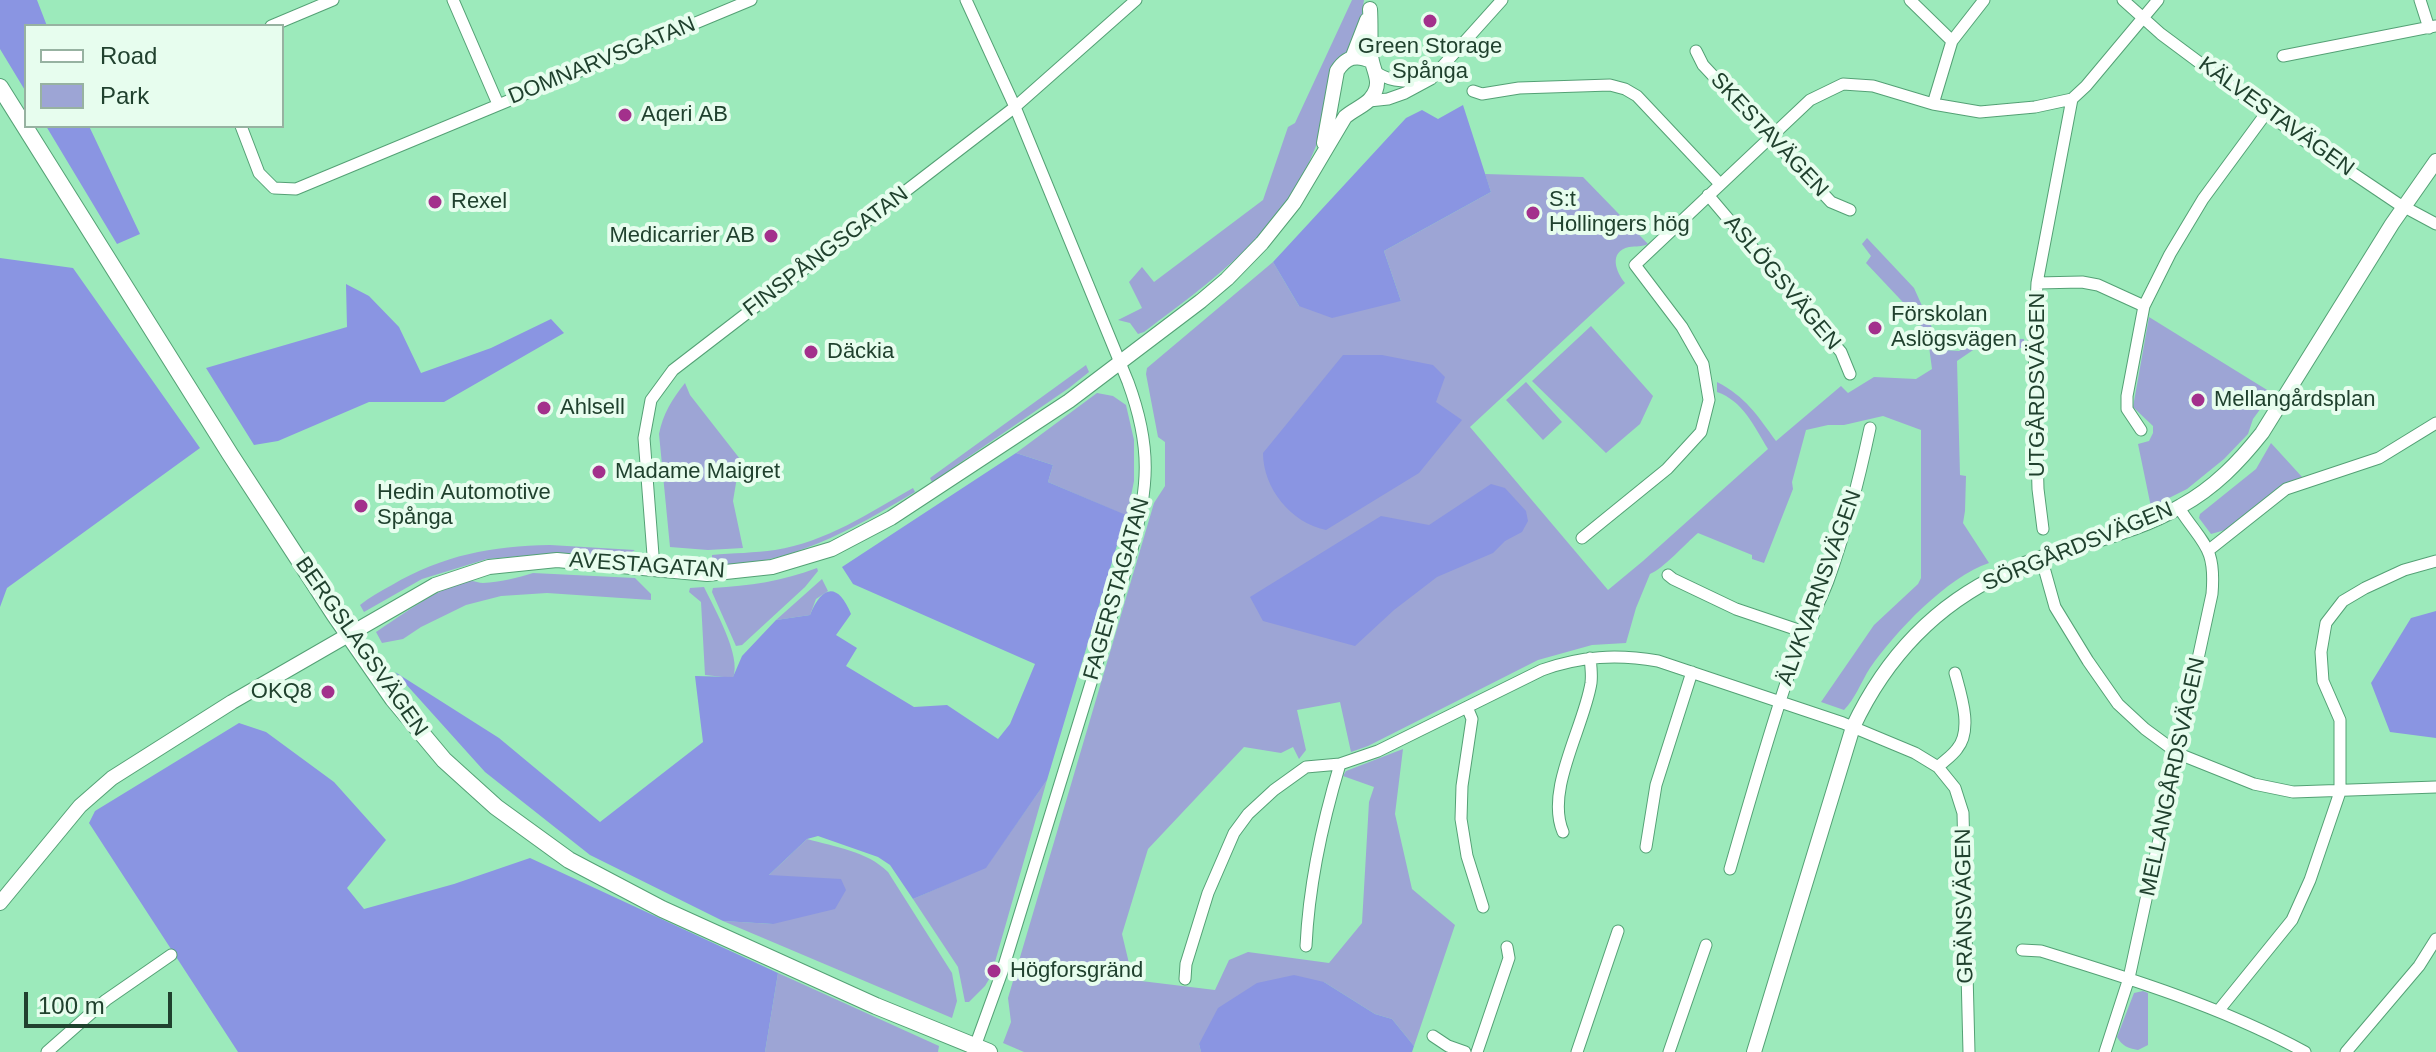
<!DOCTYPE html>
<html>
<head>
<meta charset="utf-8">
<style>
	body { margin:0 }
	#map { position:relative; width:2436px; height:1052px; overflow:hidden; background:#9ceabb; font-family:Helvetica,sans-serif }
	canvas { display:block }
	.legend { position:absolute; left:24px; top:24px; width:260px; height:104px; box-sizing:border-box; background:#e7fdee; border:2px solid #97b2a1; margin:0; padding:10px 14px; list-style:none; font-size:24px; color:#20412e }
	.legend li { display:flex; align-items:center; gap:16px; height:40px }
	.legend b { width:40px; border:2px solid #97b2a1 }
	.scale { position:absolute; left:24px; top:992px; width:148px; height:36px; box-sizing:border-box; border:4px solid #20412e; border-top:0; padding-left:10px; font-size:24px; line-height:28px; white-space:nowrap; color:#20412e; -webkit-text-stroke:6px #e7fdee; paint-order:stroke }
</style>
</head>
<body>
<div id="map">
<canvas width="2436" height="1052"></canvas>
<ul class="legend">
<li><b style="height:10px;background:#fff"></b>Road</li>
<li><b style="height:22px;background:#9da5d5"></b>Park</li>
</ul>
<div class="scale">100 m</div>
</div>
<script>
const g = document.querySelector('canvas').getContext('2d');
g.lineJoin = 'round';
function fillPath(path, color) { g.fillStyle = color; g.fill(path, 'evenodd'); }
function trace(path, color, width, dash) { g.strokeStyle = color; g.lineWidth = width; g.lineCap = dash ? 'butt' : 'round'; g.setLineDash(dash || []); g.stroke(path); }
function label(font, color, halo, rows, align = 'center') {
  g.font = font + ' Helvetica,sans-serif'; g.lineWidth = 8; g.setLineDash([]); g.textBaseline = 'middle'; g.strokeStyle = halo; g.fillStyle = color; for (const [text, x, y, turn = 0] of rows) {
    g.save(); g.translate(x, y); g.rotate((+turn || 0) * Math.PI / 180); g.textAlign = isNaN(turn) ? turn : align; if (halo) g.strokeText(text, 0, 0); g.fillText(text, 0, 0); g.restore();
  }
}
fillPath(new Path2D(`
	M1352,0H1364C1362,12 1362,31 1356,42C1349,55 1333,59 1329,74C1325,92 1328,111 1322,129C1292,224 1220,275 1144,332L1138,334L1130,323L1118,320L1142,308L1129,282L1142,267L1154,282L1263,200L1288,127L1295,123Z
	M1485,174L1583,177L1648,244C1642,247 1636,246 1629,247C1608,252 1616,272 1625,283L1470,427L1608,590L1643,561L1768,449C1754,426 1743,401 1717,392V382C1746,397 1757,415 1776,441L1841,386L1848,393L1874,377L1916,379L1932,369L1928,339L1915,315L1866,263L1871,256L1862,244L1867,238L1914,288L1942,350L1959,351L1983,338L2024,339V348L1979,346L1957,361L1960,475L1966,476L1965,511L1963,523L1989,563C1947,577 1895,632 1870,668C1861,682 1855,699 1844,710L1821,702L1874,625L1918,584L1921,578V430L1883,416L1844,425H1828L1806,430L1792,482L1793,489L1764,563L1752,559V555L1698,533C1686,543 1663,569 1650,574L1636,608L1626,643L1592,645L1538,660L1368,746L1351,752L1340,702L1297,710L1306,750L1299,759L1293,747L1281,753L1244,747L1148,849L1122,934L1133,980L1215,990L1229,960L1248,952L1329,963L1362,923L1369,802L1374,787L1343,776L1346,771L1403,749L1395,814L1412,889L1455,925L1414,1046L1392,1019L1375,1014L1324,982L1199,1044L1201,1052H1024L1003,1043L1011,1022L1008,998L1154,503L1165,486V442L1158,437L1146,374L1147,368L1273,262L1299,306L1401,301L1384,251L1491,192Z
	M2149,317L2272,393L2253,419L2248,434L2224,459L2187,489L2151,507L2138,444L2149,441L2153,433V426L2133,407Z
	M1591,326L1653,396L1640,424L1606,453L1532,381Z
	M1086,365L1089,372L1069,388L932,482L930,478Z
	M1526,382L1562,422L1543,440L1506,400Z
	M685,383L690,395L740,459L733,501L743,548L708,550L670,547L659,434C663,414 672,399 685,383Z
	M1097,393L1113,396L1126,405L1134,440V481L1127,516L1048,482L1053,465L1016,453Z
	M2271,443L2303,478L2285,485L2225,530L2211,534L2199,518L2200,514L2256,469Z
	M913,488L915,492C849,531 791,565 712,566V555C733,553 755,553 775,550C826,542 869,513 913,488Z
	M550,545L635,550L622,558L534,555L487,559L422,579L364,612L360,605C370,597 381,591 392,585C443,555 492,546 550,545Z
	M817,568L818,571L805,587L742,645L736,646L712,592L713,588C749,586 783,581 817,568Z
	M533,573L635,578L651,594V600L547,593L501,596L466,605L421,627L403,639L382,643L376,632C399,617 444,583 471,581C475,581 479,583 483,583C500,582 518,578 533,573Z
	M822,579L828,591L816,599L810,615L776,620Z
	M704,587C714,608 742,656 733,678L705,675L701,602L689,592L690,588Z
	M1047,780L991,976L985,986L969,1002H965L958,967L913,899L986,867Z
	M807,839C835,847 867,851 888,872L952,973L957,1001L952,1018L723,921L773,924L768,876Z
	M778,973L939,1046L938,1052H765Z
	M2143,991L2148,993V1045L2138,1050C2128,1048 2122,1046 2117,1037L2134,993Z`), '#9da5d5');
fillPath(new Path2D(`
	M0,0H37L47,26H26V92L0,49Z
	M1463,105L1491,192L1384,251L1401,301L1332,318L1299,306L1273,262L1406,118L1422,110L1438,119Z
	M46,126H89L140,234L117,244Z
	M0,258L73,268L200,448L7,588L0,607Z
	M346,284L369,296L399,327L421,373L491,348L551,319L564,333L444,402H369L278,441L254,445L206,368L347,327Z
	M1343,355H1382L1433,365L1445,377L1436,402L1462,420L1419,473L1326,530C1291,523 1263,488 1263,453Z
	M1016,453L1053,465L1048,482L1126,515L1047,780L986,868L913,899L890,865L878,857L818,836L807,839L769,875L841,879L846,890L835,909L773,924L723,921L590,855L485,772L395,672L499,738L600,822L703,742L695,676L733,677L742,656L776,620L810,615C822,585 838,582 851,614L836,635L857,648L846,666L914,707L947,705L998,739L1010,724L1035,664L853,584L842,567Z
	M1491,484L1505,488L1526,511L1528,521L1522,532L1505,541L1493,553L1437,577L1394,610L1355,646L1263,621L1250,597L1381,516L1429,525Z
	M2436,611V738L2390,732L2371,683L2411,618Z
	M239,723L266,732L334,782L386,840L347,888L364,909L454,884L530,858L778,973L765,1052H238L89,823L95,811Z
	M1294,975L1324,982L1375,1014L1392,1019L1414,1046L1412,1052H1201L1199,1044L1218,1008L1257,983Z`), '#8a95e2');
const minor = new Path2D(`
	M453,0L498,104
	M966,0L1015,107L1128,382C1152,447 1149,487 1131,553L1002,972L973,1052
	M1910,0L1952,41
	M2123,0L2161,34L2302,139L2397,203L2436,224
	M2420,0L2429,28
	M271,26L333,0
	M1696,51L1703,65L1831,202L1850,210
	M2283,56L2436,26
	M1377,73C1394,83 1407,83 1426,76
	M1473,91L1482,94L1519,88L1610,85L1625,89L1637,96L1720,184
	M1369,101L1388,99L1405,93L1431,79L1502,0
	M1933,104L1952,41L1984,0
	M241,126L259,173L274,188L296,189L751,0
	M1708,195L1841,352L1850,374
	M2037,283L2082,282L2098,285L2144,306
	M2141,430L2127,409V396L2144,306L2170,254L2203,199L2267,112
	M2043,529L2038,489L2034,345L2037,283L2072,99
	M1582,538L1667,469L1701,432L1709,400L1703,364L1682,327L1635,265L1810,100L1843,84L1873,86L1933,104L1980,112L2035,107L2072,99L2086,86L2158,0
	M2209,550L2286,489L2379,458L2436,423
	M2041,557L2055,607L2088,661L2118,704L2145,729L2179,754L2254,784L2293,792L2436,787
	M654,568L644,438L651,400L673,370L1015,107L1136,0
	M1668,575L1673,579L1736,609L1804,632
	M1467,707L1472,719L1462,786L1461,819L1467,856L1483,907
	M1938,767C1944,761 1952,756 1957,749C1973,730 1961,695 1955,673
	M1563,832C1545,790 1584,727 1591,683C1592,675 1591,666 1590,658
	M1646,847L1656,785L1692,672
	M1730,869C1749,803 1768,736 1790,671C1801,640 1816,611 1828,581C1846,531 1859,480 1870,428
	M1306,946C1309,883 1322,824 1340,764
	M2022,950L2041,951C2132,979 2222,1007 2305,1052
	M1185,979L1186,964L1208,893L1234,833L1248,814L1274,790L1306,767L1340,764L1378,751L1542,670C1581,656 1617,654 1658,661L1843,723L1915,753L1938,767L1955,788L1963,813L1969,1052
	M2219,1010L2292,920L2310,880L2340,792V720L2323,681L2321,652L2326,623L2343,601L2365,588L2404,570L2436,561
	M1433,1036L1448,1046L1465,1052
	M47,1052L106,1000L171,955
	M1477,1052L1509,958L1507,947
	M1577,1052L1618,931
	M1669,1052L1706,945
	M2105,1052L2129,978L2212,594C2216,546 2203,545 2179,508
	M2346,1052L2419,966L2436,939`);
const tertiary = new Path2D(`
	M1353,56L1367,20
	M1324,143L1337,71C1346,57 1356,54 1371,61
	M0,903L80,806L112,778L232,702L435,585L489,567L557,560L707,574L772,567L832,549L891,518L1069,401L1201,301L1227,279L1262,243L1294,203L1345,117C1353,110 1366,105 1371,98C1384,82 1372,71 1371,55C1370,40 1371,25 1370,9
	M1754,1052L1853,727C1885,659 1935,605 2004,573C2060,546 2127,538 2181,506C2214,488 2239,462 2262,433L2392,224L2436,161`);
const secondary = new Path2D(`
	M0,87L230,454L334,614L393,699L444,760L496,807L569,860L662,909L876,1006L989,1052`);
trace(minor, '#54a175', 13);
trace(tertiary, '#54a175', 16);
trace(secondary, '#54a175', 18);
trace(minor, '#fff', 11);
trace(tertiary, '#fff', 14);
trace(secondary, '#fff', 16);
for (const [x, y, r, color] of [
	[1430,21,8,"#a3308c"],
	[625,115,8,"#a3308c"],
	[435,202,8,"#a3308c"],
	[1533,213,8,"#a3308c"],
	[771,236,8,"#a3308c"],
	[1875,328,8,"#a3308c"],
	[811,352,8,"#a3308c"],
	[2198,400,8,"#a3308c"],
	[544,408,8,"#a3308c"],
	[599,472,8,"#a3308c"],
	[361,506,8,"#a3308c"],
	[328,692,8,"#a3308c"],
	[994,971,8,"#a3308c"]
]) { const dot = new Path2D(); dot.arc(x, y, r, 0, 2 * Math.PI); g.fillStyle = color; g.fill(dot); trace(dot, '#e7fdee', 3); }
label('22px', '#20412e', '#e7fdee', [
	["Green Storage",1430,47,"center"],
	["Spånga",1430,72,"center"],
	["Aqeri AB",641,115],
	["S:t",1549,200],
	["Hollingers hög",1549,225],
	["Rexel",451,202],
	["Medicarrier AB",755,236,"right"],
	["Förskolan",1891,315],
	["Aslögsvägen",1891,340],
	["Däckia",827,352],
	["Mellangårdsplan",2214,400],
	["Ahlsell",560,408],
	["Madame Maigret",615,472],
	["Hedin Automotive",377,493],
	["Spånga",377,518],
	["OKQ8",312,692,"right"],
	["Högforsgränd",1010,971]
], 'left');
label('22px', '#20412e', '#e7fdee', [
	["DOMNARVSGATAN",602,61,-22],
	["KÄLVESTAVÄGEN",2276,117,36],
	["SKESTAVÄGEN",1769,135,47],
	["FINSPÅNGSGATAN",826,252,-37],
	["ASLÖGSVÄGEN",1782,283,50],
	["UTGÅRDSVÄGEN",2038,385,-90],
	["SÖRGÅRDSVÄGEN",2078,547,-22],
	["AVESTAGATAN",647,566,4],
	["ÄLVKVARNSVÄGEN",1820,588,-70],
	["FAGERSTAGATAN",1117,589,-74],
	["BERGSLAGSVÄGEN",361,647,55],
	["MELLANGÅRDSVÄGEN",2173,777,-78],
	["GRÄNSVÄGEN",1965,906,-91]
]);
</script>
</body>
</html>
